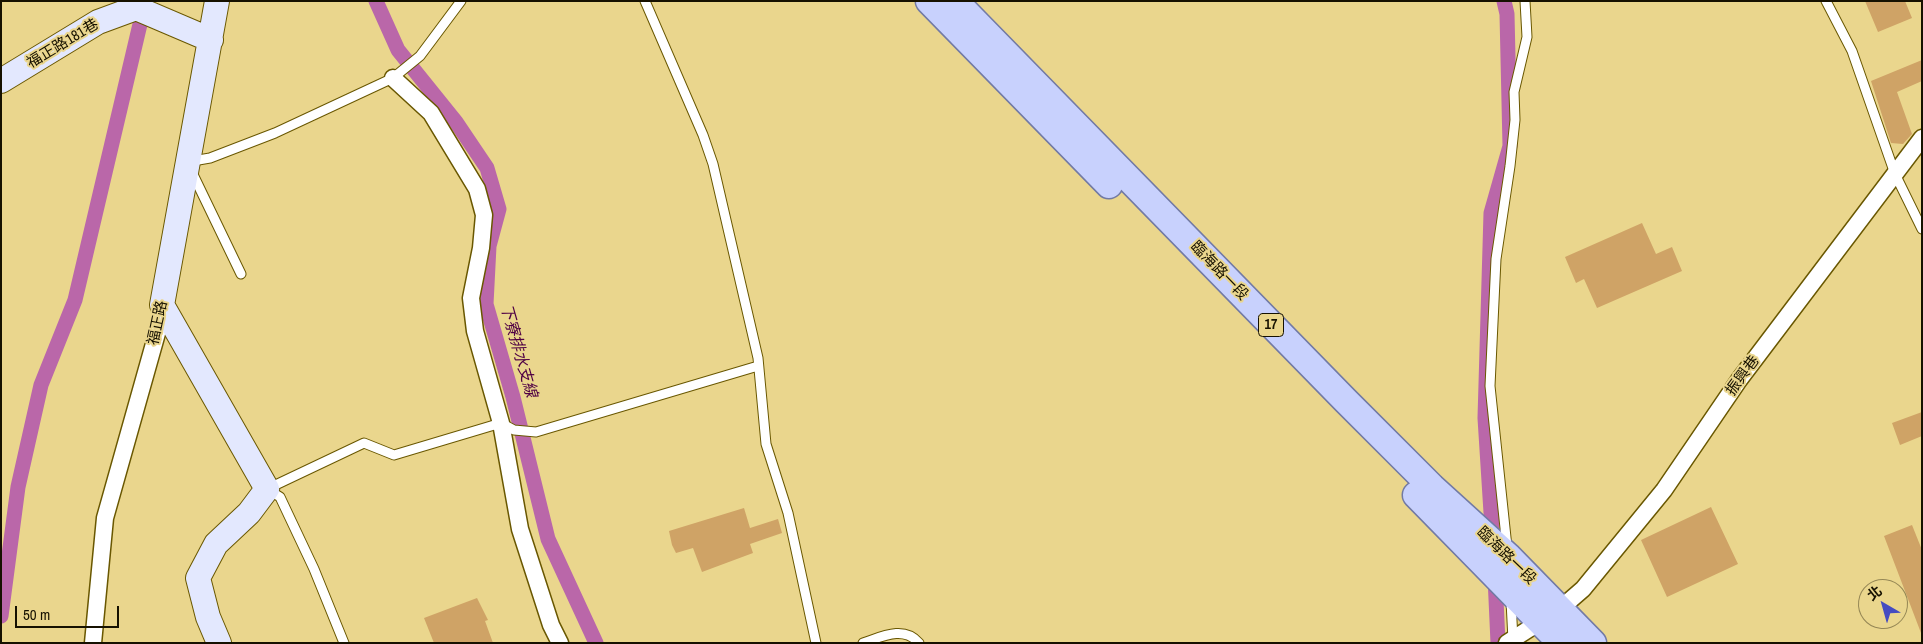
<!DOCTYPE html>
<html>
<head>
<meta charset="utf-8">
<style>
	body { margin:0 }
	#map { position:relative; width:1923px; height:644px; overflow:hidden; background:#ead68d; font-family:"Archivo Narrow","Noto Sans TC",sans-serif }
	canvas { display:block }
	.frame { position:absolute; inset:0; border:2px solid #161100; pointer-events:none }
	.north { position:absolute; left:1858px; top:579px; width:50px; height:50px; box-sizing:border-box; background:#ead68d; border:1px solid #958755; border-radius:50%; rotate:322deg; font-size:14px; font-weight:700; line-height:20px; text-align:center; color:#161100 }
	.north::after { content:''; display:block; margin:auto; width:18px; height:22px; background:#454cc1; clip-path:polygon(50% 0,100% 100%,50% 72%,0 100%) }
	.scale { position:absolute; left:15px; top:606px; width:104px; height:22px; box-sizing:border-box; border:2px solid #161100; border-top:0; padding-left:6px; font-size:15px; line-height:18px; white-space:nowrap; color:#161100; -webkit-text-stroke:4px #ead68d; paint-order:stroke }
</style>
</head>
<body>
<div id="map">
<canvas width="1923" height="644"></canvas>
<div class="frame"></div>
<div class="north">北</div>
<div class="scale">50 m</div>
</div>
<script>
const g = document.querySelector('canvas').getContext('2d');
g.lineJoin = 'round';
function trace(path, color, width, dash) { g.strokeStyle = color; g.lineWidth = width; g.lineCap = dash ? 'butt' : 'round'; g.setLineDash(dash || []); g.stroke(path); }
function fillPath(path, color) { g.fillStyle = color; g.fill(path, 'evenodd'); }
function label(font, color, halo, rows, align = 'center') {
  g.font = font + ' "Archivo Narrow","Noto Sans TC",sans-serif'; g.lineWidth = 4; g.setLineDash([]); g.textBaseline = 'middle'; g.strokeStyle = halo; g.fillStyle = color; for (const [text, x, y, turn = 0] of rows) {
    g.save(); g.translate(x, y); g.rotate((+turn || 0) * Math.PI / 180); g.textAlign = isNaN(turn) ? turn : align; if (halo) g.strokeText(text, 0, 0); g.fillText(text, 0, 0); g.restore();
  }
}
trace(new Path2D(`
	M376,1L398,50L456,122L487,168L499,209L489,246L486,304L513,397L548,539L596,643
	M1493,544L1485,418L1491,213L1510,146L1507,14L1504,1
	M1495,577L1498,643
	M1,616L18,487L41,385L75,300L145,3`), '#ba67a9', 15);
fillPath(new Path2D(`
	M1865,1H1905L1912,18L1878,32Z
	M1922,60V81L1897,92L1912,134L1903,144L1891,143L1871,81Z
	M1642,223L1656,254L1672,247L1682,271L1597,308L1584,279L1576,283L1565,257Z
	M1922,412V436L1900,445L1892,423Z
	M1711,507L1738,564L1667,597L1641,540Z
	M744,508L750,528L778,519L782,533L750,544L753,553L702,572L693,548L676,553L672,545L669,531Z
	M1912,525L1922,550L1921,633L1884,536Z
	M477,598L488,620L485,621L493,643H434L424,618Z`), '#cfa366');
const lane = new Path2D(`
	M645,1L703,135L713,164L758,358L766,444L788,513L816,643
	M1826,1L1852,51L1895,174L1922,229
	M241,274L187,162L210,158L275,133L393,78L420,56L461,1
	M1507,547L1490,386L1496,259L1510,166L1515,120L1514,92L1527,37L1525,1
	M1511,601L1513,640
	M344,643L314,569L280,497L267,489L364,443L394,455L501,423L514,430L536,432L758,366
	M863,643C881,637 904,625 919,643`);
const street = new Path2D(`
	M393,78L431,113L477,189L484,215L481,248L471,298L475,331L501,423L520,529L551,625L560,643
	M93,643L105,518L161,319L162,305
	M1507,643L1560,609L1583,589L1664,490L1739,380L1922,138`);
const secondary = new Path2D(`
	M217,1L162,305L267,489L249,513L216,544L198,578L208,617L219,643
	M1,81L98,22L136,8L211,40`);
const primary = new Path2D(`
	M929,1L1109,185
	M955,1L1346,401L1432,487L1508,556L1593,643
	M1416,495L1561,643`);
trace(lane, '#695701', 11);
trace(street, '#695701', 19);
trace(secondary, '#695701', 26);
trace(primary, '#727aa4', 29);
trace(lane, '#fff', 9);
trace(street, '#fff', 16);
trace(secondary, '#e3e8fe', 24);
trace(primary, '#c8d1fd', 26);
for (const [x, y, w] of [
	[1271,325,25]
]) { const box = new Path2D(); box.roundRect(x - w / 2, y - 11.5, w, 23, 4); g.fillStyle = '#ead68d'; g.fill(box); trace(box, '#161100', 1); }
label('bold 14px', '#161100', null, [
	["17",1271,325]
]);
label('15px', '#161100', '#ead68d', [
	["福正路181巷",63,44,-31],
	["臨海路一段",1219,271,46],
	["福正路",158,323,-78],
	["振興巷",1743,376,-54],
	["臨海路一段",1506,556,44]
]);
label('italic 16px', '#4f0044', '#ead68d', [
	["下寮排水支線",518,351,74]
]);
</script>
</body>
</html>
